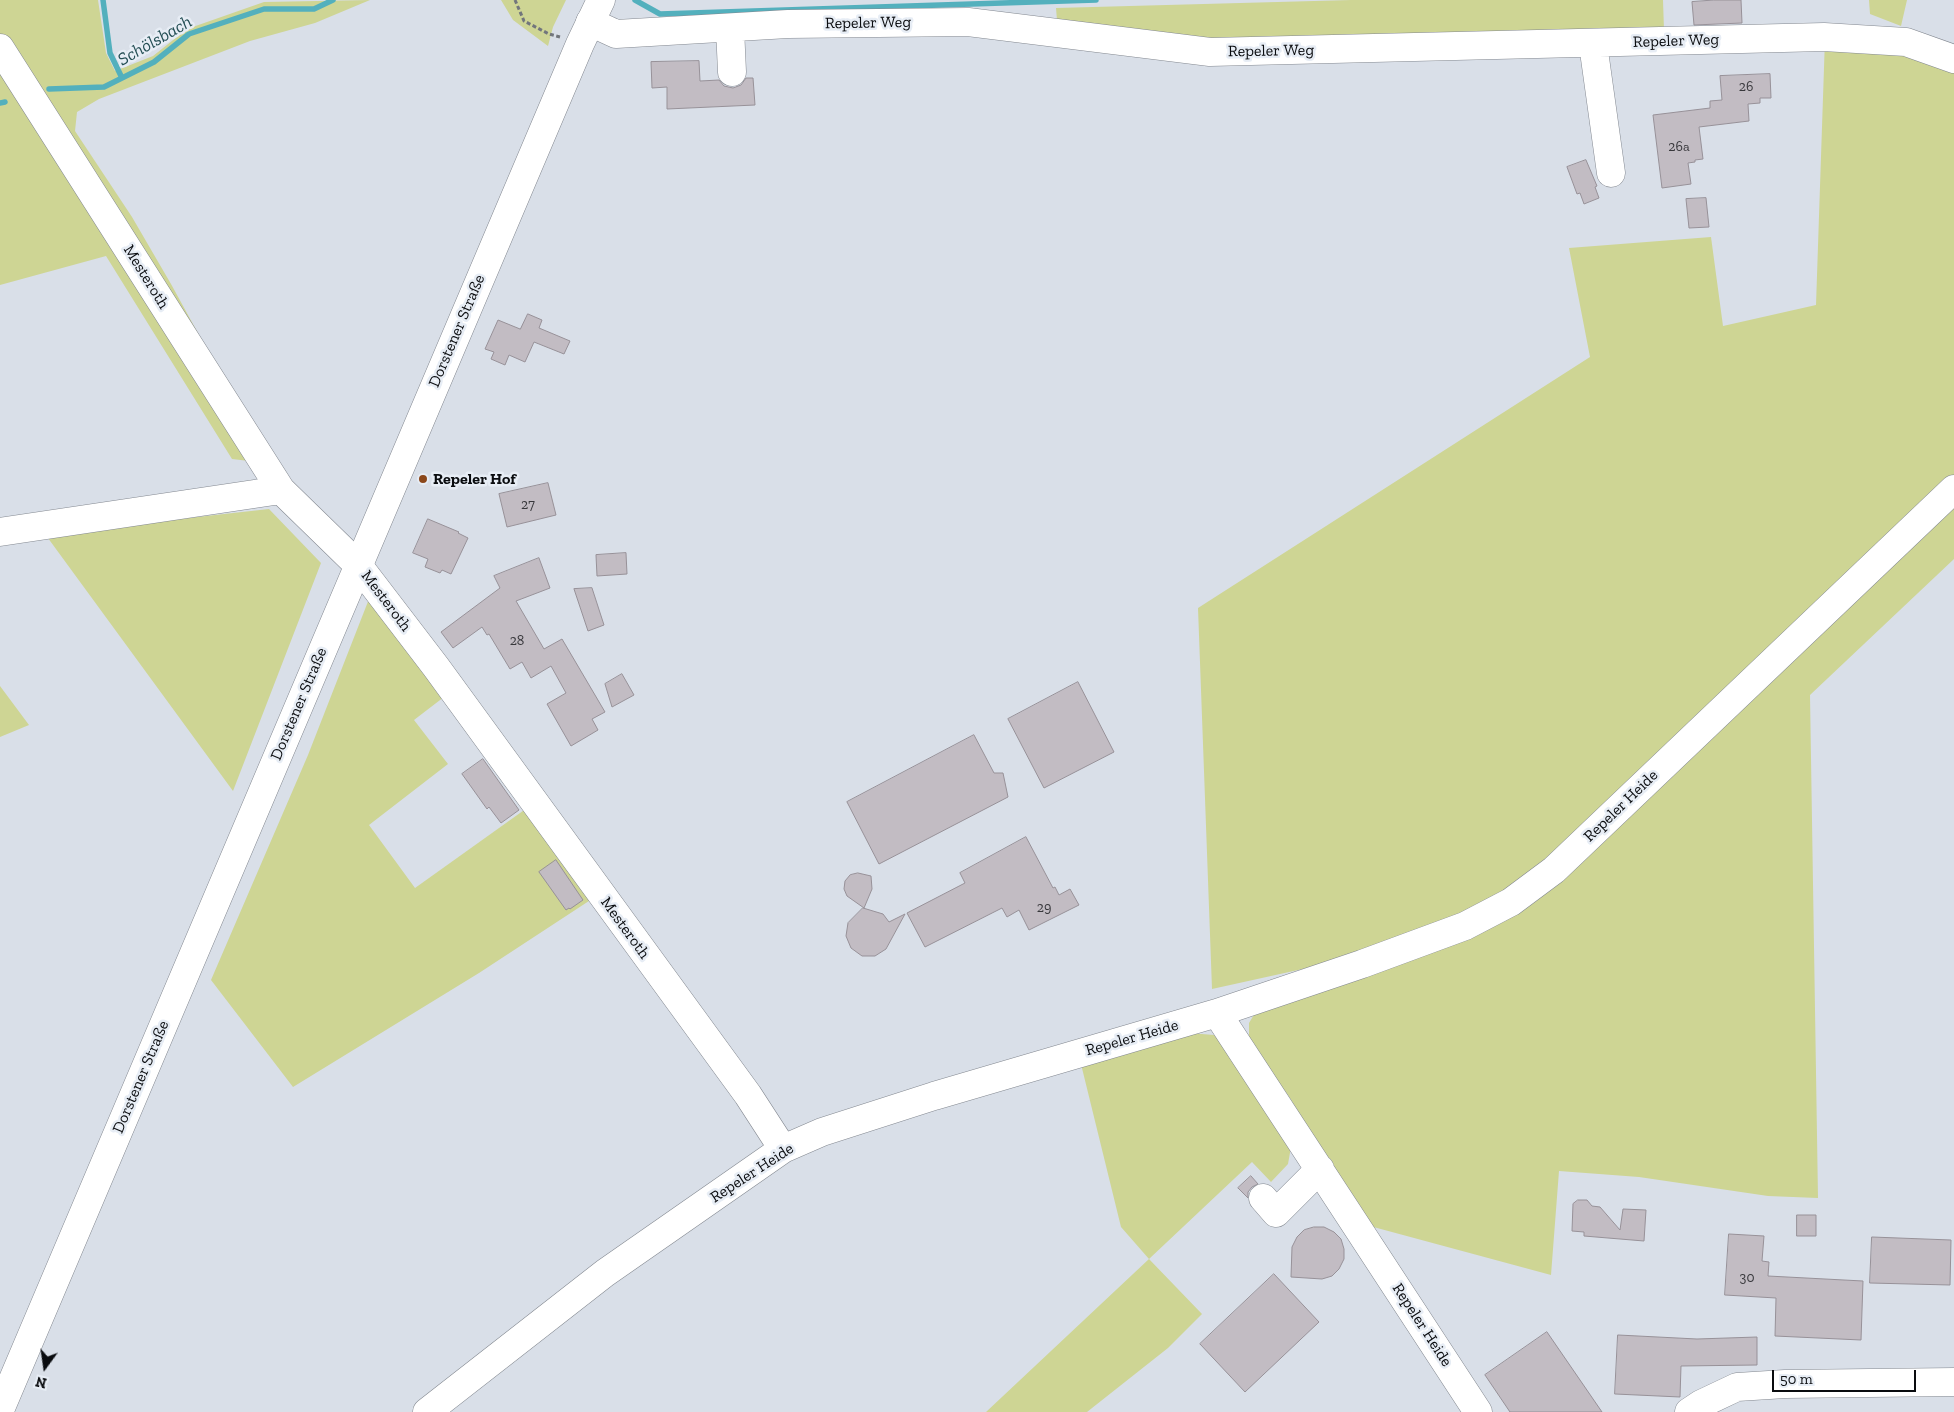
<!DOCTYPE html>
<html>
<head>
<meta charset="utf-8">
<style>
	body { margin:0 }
	#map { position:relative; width:1954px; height:1412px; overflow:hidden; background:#d9dfe8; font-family:"Zilla Slab",serif }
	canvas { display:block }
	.north { position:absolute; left:20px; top:1342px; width:50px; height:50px; -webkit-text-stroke:4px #e7edf5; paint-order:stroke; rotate:194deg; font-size:14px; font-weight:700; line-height:20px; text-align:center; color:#0a0c0f }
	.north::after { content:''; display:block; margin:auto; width:18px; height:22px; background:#0a0c0f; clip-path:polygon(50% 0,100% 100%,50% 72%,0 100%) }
	.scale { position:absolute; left:1772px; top:1370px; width:144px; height:22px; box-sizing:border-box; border:2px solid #0a0c0f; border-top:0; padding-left:6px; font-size:15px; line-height:18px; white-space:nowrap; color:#0a0c0f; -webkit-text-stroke:4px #e7edf5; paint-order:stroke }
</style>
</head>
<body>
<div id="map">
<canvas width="1954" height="1412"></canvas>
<div class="north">N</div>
<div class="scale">50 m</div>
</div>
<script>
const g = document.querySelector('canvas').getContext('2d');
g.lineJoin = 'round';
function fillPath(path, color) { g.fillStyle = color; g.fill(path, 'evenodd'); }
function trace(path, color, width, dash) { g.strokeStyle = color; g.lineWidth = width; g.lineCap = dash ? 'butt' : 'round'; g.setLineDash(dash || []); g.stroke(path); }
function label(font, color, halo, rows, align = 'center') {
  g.font = font + ' "Zilla Slab",serif'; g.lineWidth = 5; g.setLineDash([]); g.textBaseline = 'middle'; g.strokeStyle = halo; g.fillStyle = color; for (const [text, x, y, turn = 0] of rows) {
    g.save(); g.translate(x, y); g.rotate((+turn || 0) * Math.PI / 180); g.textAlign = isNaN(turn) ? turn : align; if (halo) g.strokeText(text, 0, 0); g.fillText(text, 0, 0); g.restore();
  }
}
fillPath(new Path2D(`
	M0,0H98L106,53L115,71L153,56L187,29L264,2L370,0L315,23L250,41L99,99L77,112L75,131L132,217L171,284L216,366L249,461L232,459L106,256L0,285Z
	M501,0H566L553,27L548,46L513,20Z
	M1351,0H1663L1664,30L1212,40L1057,20L1056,8Z
	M1869,0H1907L1901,26L1870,14Z
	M1825,38L1954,67V475L1875,547L1548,862L1483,908L1339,961L1212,989L1198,608L1590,357L1569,248L1711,237L1723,326L1816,305Z
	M1954,498V559L1810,695L1818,1198L1768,1196L1639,1177L1559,1171L1551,1275L1366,1225L1288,1095L1258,1056L1249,1037V1023L1255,1013L1508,916Z
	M269,509L321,563L233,791L45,534Z
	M369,599L444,697L414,720L448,764L369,825L415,888L527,808L592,899L479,973L293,1087L211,980L308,755Z
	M0,686L29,725L0,737Z
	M1177,1032L1214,1035L1248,1072L1291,1147L1288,1164L1271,1182L1252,1162L1149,1259L1202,1314L1168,1348L1087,1412H986L1149,1259L1121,1227L1080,1060Z`), '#ced594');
trace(new Path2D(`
	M103,0L110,53L122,78
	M635,0L660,14L1096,0
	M49,89L104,87L154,62L189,34L264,9H314L333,0
	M0,103L5,102`), '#53b0bd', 5.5);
const building = new Path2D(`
	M1714,0H1741L1742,23L1694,25L1692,2Z
	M699,61L700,81L719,80L724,86L733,88L741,85L746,78H753L755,105L667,109V87L652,88L651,62Z
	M1770,74L1771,98H1760V103L1748,104L1749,121L1699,127L1703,159L1695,160V162L1688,163L1691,184L1662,188L1653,115L1710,108V101L1722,100L1720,76Z
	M1586,160L1597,186L1595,187L1599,198L1584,204L1580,193L1577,194L1567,167Z
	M1706,198L1709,227L1689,228L1686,199Z
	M528,314L542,320L539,328L570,341L564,354L534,342L525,362L509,355L505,365L491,359L494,352L485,349L498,320L520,329Z
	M548,483L556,515L507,527L499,494Z
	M428,519L459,532L458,533L468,538L451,574L442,570L440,573L425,567L428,559L413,553Z
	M626,553L627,574L597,576L596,555Z
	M539,558L550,588L516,601L544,649L562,639L605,712L592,719L598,730L571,746L547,704L566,693L551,666L531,678L522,662L510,669L489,634L487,635L482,627L453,648L441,632L500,588L494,576Z
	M592,588L604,625L588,631L574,589Z
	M622,674L634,695L612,707L605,684Z
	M1078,682L1114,752L1044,788L1008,719Z
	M974,735L994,773H1003L1008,797L879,864L847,802Z
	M483,759L519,810L501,823L489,807L487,809L462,774Z
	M1026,837L1053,888L1055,887L1059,895L1070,889L1079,905L1029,930L1019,910L1007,917L1002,908L925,947L907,913L965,883L960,873Z
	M556,860L583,900L570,909L569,908L566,910L539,872Z
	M858,873L871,876L872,889L864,908L847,896L844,889L845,881L850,875Z
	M863,908L883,914L889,922L905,914L886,949L875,956H862L851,948L846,936L848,923Z
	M1251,1176L1258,1184L1252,1187L1248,1192V1198L1238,1188Z
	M1578,1200H1587L1592,1206L1600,1207L1620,1230L1623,1209L1646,1210L1644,1241L1584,1236V1232L1572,1231L1573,1204Z
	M1797,1215H1816V1236H1797Z
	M1314,1227H1324L1334,1232L1341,1239L1344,1249V1259L1339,1269L1332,1276L1322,1279L1291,1277L1292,1247L1297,1237L1304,1230Z
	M1729,1234L1764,1236L1762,1261L1769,1262L1768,1276L1863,1281L1861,1340L1775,1336L1776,1298L1725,1295Z
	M1872,1237L1951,1240L1950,1285L1870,1283Z
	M1274,1274L1319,1322L1245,1392L1200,1344Z
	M1547,1332L1602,1412H1510L1485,1375Z
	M1618,1335L1697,1339L1757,1337V1365L1681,1366L1680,1397L1615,1394Z`);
fillPath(building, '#c2bcc3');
trace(building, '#979198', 1);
const minor = new Path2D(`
	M590,22L616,34L788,24L968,22L1210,52L1824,37L1906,42L1954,59
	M730,28L732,72
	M1593,44L1611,173
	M0,48L281,490L358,565L436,667L748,1095L783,1149
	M0,532L281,490
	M1217,1013L1478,1412
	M1263,1198L1276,1213L1320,1169
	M427,1412L605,1273L783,1149L822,1132L934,1096L1217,1013L1362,964L1465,926L1511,902L1554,870L1954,489
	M1689,1412L1701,1404L1737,1387L1785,1384L1954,1382`);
const major = new Path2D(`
	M0,1410L580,44L601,0`);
trace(minor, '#838890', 29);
trace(major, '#838890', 29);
trace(new Path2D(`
	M515,0L524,21L549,34L560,37`), '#72767c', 3, [4, 2.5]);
trace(minor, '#fff', 28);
trace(major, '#fff', 28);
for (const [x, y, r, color] of [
	[423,479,5,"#8b471a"]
]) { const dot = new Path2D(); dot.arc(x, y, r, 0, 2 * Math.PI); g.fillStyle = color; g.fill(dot); trace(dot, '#e7edf5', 2); }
label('14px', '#38383c', null, [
	["26",1746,87],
	["26a",1679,147],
	["27",528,505],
	["28",517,641],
	["29",1044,908],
	["30",1747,1278]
]);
label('16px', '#0a0c0f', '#e7edf5', [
	["Repeler Weg",868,23,-1],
	["Repeler Weg",1676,41,-2],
	["Repeler Weg",1271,51,-1],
	["Mesteroth",146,277,58],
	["Dorstener Straße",457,331,-67],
	["Mesteroth",386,601,53],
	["Dorstener Straße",299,704,-67],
	["Repeler Heide",1621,806,-44],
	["Mesteroth",625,928,54],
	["Repeler Heide",1132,1038,-16],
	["Dorstener Straße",141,1077,-67],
	["Repeler Heide",752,1173,-33],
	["Repeler Heide",1422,1325,57]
]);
label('bold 16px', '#0a0c0f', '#e7edf5', [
	["Repeler Hof",433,479]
], 'left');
label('italic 18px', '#244e54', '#e7edf5', [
	["Schölsbach",155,41,-30]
]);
</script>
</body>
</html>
